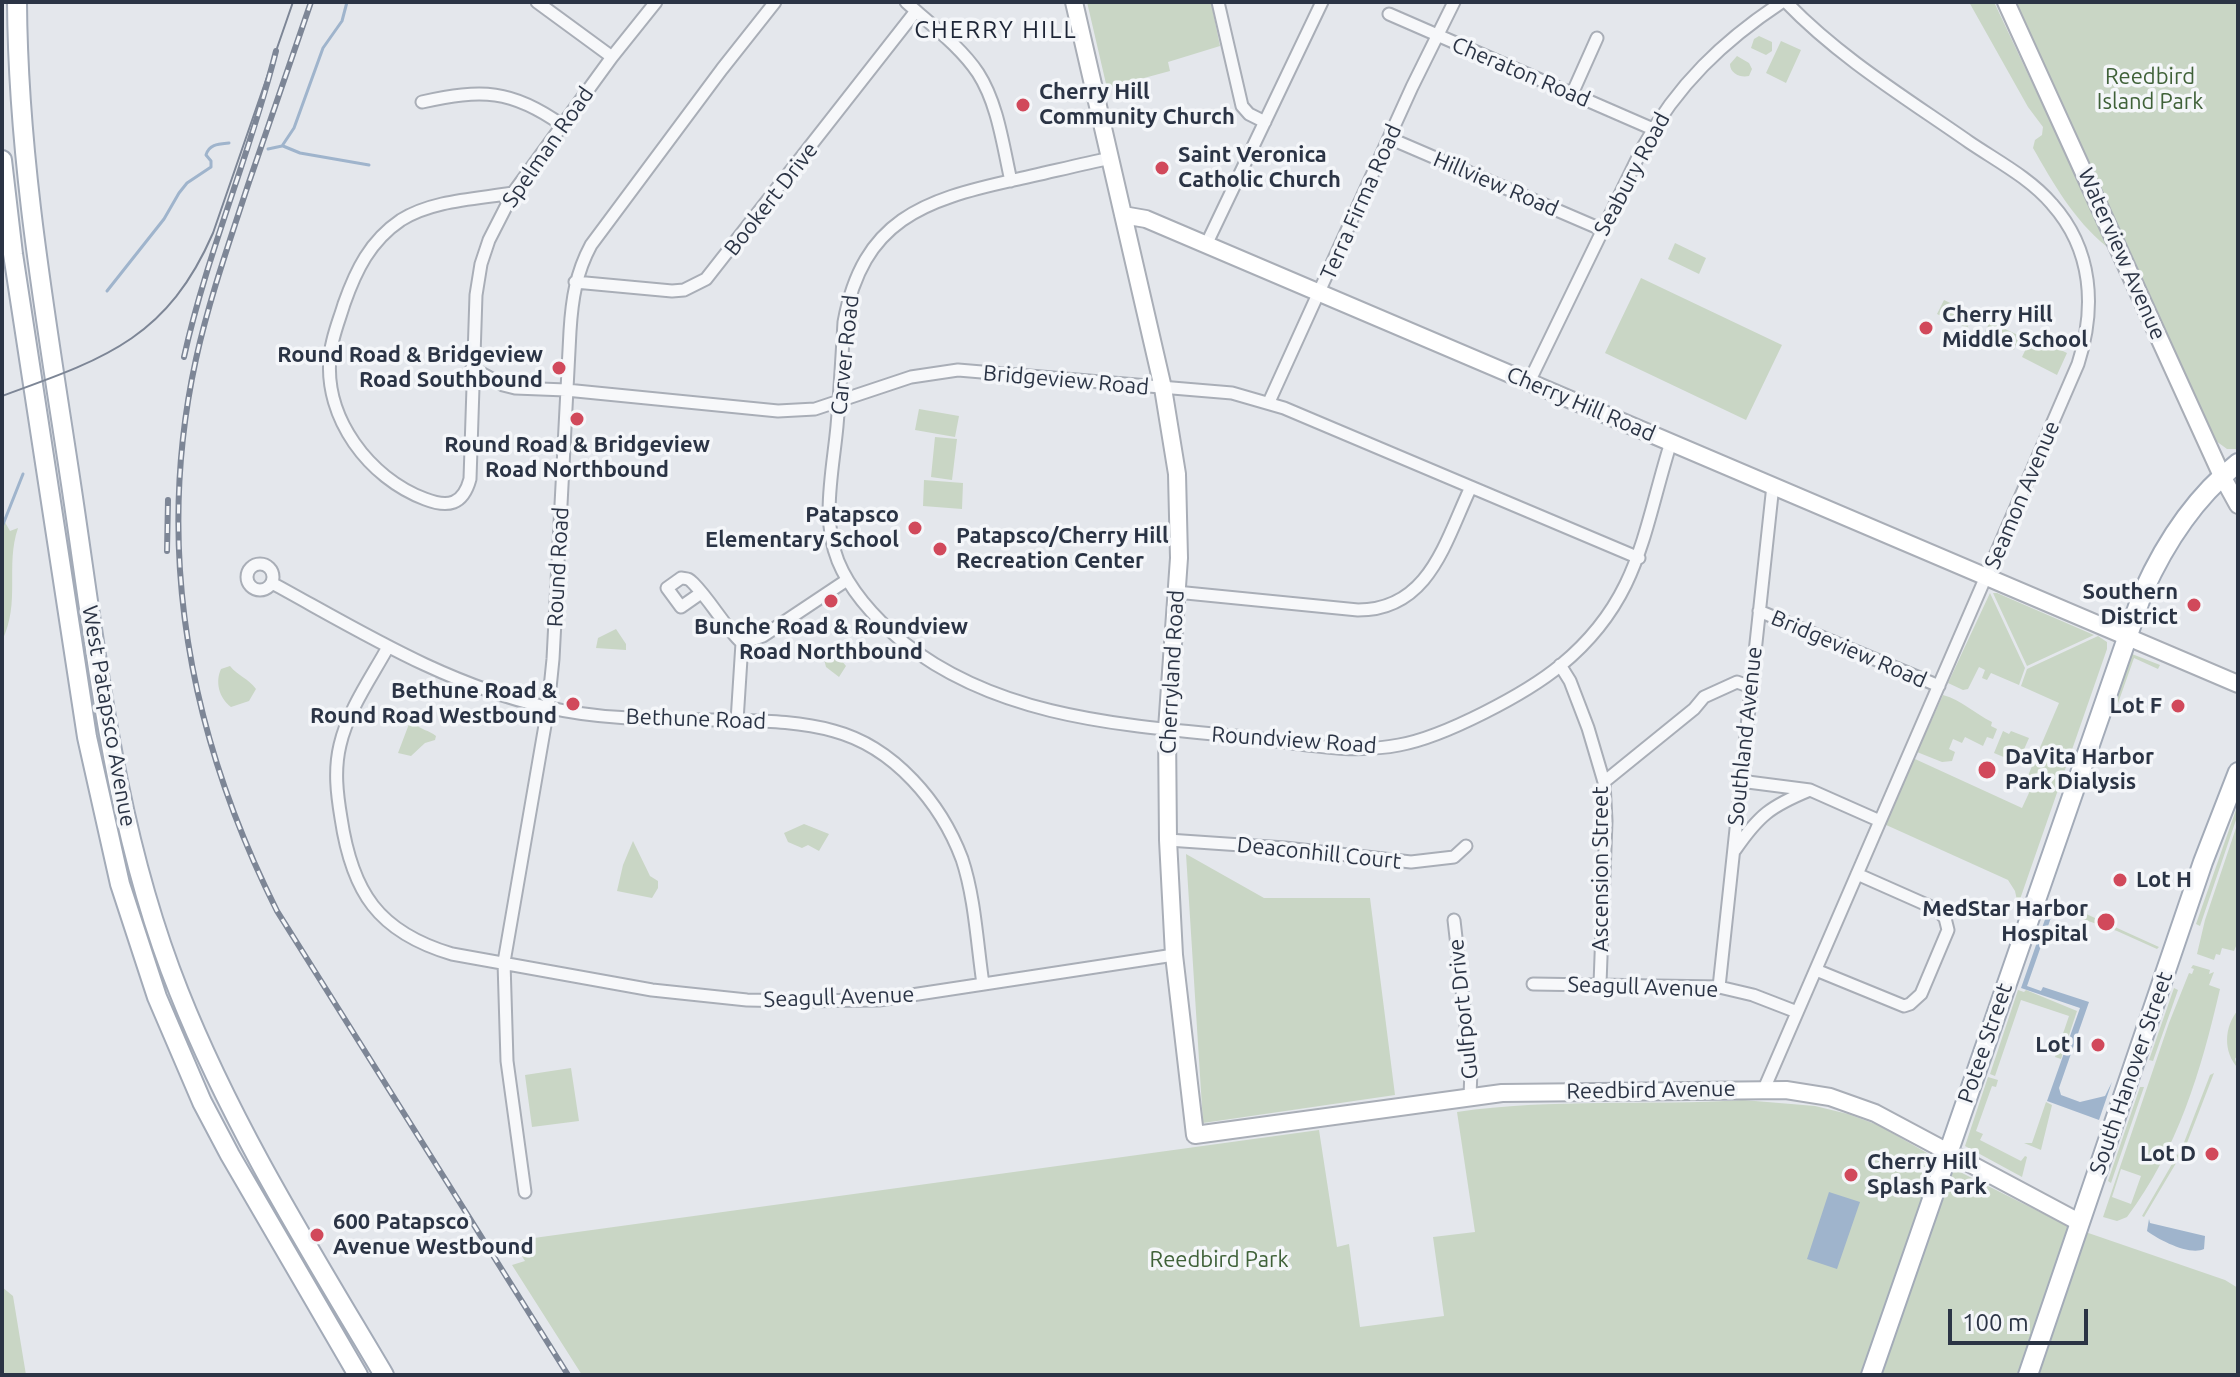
<!DOCTYPE html>
<html>
<head>
<meta charset="utf-8">
<style>
	body { margin:0 }
	#map { position:relative; width:2240px; height:1377px; overflow:hidden; background:#e4e7ec; font-family:Ubuntu,sans-serif }
	canvas { display:block }
	.frame { position:absolute; inset:0; border:4px solid #2b3445; pointer-events:none }
	.scale { position:absolute; left:1948px; top:1309px; width:140px; height:36px; box-sizing:border-box; border:4px solid #2b3445; border-top:0; padding-left:10px; font-size:24px; line-height:28px; white-space:nowrap; color:#2b3445; -webkit-text-stroke:6px #f4f6f9; paint-order:stroke }
</style>
</head>
<body>
<div id="map">
<canvas width="2240" height="1377"></canvas>
<div class="frame"></div>
<div class="scale">100 m</div>
</div>
<script>
const g = document.querySelector('canvas').getContext('2d');
g.lineJoin = 'round';
function fillPath(path, color) { g.fillStyle = color; g.fill(path, 'evenodd'); }
function trace(path, color, width, dash) { g.strokeStyle = color; g.lineWidth = width; g.lineCap = dash ? 'butt' : 'round'; g.setLineDash(dash || []); g.stroke(path); }
function label(font, color, halo, rows, align = 'center') {
  g.font = font + ' Ubuntu,sans-serif'; g.lineWidth = 7; g.setLineDash([]); g.textBaseline = 'middle'; g.strokeStyle = halo; g.fillStyle = color; for (const [text, x, y, turn = 0] of rows) {
    g.save(); g.translate(x, y); g.rotate((+turn || 0) * Math.PI / 180); g.textAlign = isNaN(turn) ? turn : align; if (halo) g.strokeText(text, 0, 0); g.fillText(text, 0, 0); g.restore();
  }
}
fillPath(new Path2D(`
	M1087,2H1211L1220,46L1168,62L1170,71L1107,88Z
	M1969,2H1994L2108,244L2106,246C2074,220 2053,183 2033,148L2035,140L2042,135L2043,127L2028,107Z
	M2012,2H2238V449H2227L2216,441Z
	M1759,36L1772,42V51L1766,55L1751,48L1754,39Z
	M1781,41L1801,50L1786,83L1766,73Z
	M1737,56L1749,63L1752,69L1749,76C1741,78 1730,74 1730,64Z
	M1675,243L1706,258L1699,274L1668,259Z
	M1641,278L1782,345L1746,420L1605,353Z
	M1944,300L1974,314L1967,328L1937,314Z
	M1990,322L2020,336L2014,350L1983,335Z
	M2032,336L2067,353L2057,375L2022,357Z
	M919,409L959,416L955,437L915,430Z
	M935,437L957,439L952,480L931,477Z
	M924,480L963,483L962,509L923,506Z
	M2,517L10,531L18,528C5,566 21,602 2,641Z
	M1990,593L2025,668L2019,685L1991,673L1987,680L1982,678L1985,670L1979,667L1968,689L1963,690L1948,683Z
	M1993,593H1997L2094,635L2027,666Z
	M616,629L626,644V650L596,648L598,638Z
	M2098,636L2107,642V649L2018,905L2015,891L2008,880L1884,824L1912,760L1915,759L2022,808L2034,782L2027,778L2059,703L2021,686L2027,669Z
	M831,648L846,666L839,677L826,667L824,659Z
	M2132,654L2160,665L2158,669L2134,658L2117,706L2123,711L2114,706Z
	M230,666C238,676 248,678 256,689L249,701L231,707C219,698 215,682 221,669Z
	M1943,695C1962,700 1975,714 1992,722L1991,726L1997,729L1993,739L1987,737L1983,746L1965,737L1962,743L1953,739L1949,749L1955,752L1952,761L1942,762L1917,752Z
	M415,723C420,730 429,730 436,736L435,740L425,743L411,756L398,753L409,724Z
	M2003,731L2009,734L2011,731L2029,738L2018,763L1994,753Z
	M2238,804V814L2200,926L2196,924Z
	M2238,822V941L2234,951L2222,948L2220,955L2216,954L2214,960L2197,954L2205,920Z
	M804,824L829,834L819,851L808,845L802,848L788,842L784,833Z
	M633,841L650,876L658,881V888L652,898L617,891L623,865Z
	M1186,854L1264,898H1370L1395,1095L1203,1123Z
	M2073,908L2159,947L2157,949L2117,931L2071,915Z
	M2193,965L2210,970L2209,974L2214,972L2209,985L2220,989C2201,1071 2178,1149 2127,1217L2117,1221L2103,1217L2169,1023L2189,973L2192,974L2194,969L2191,968ZM2121,1169L2141,1176L2131,1204L2112,1197Z
	M2174,988L2178,990L2153,1061L2149,1060Z
	M2018,990L2024,992L2026,990L2077,1011L2061,1059L2055,1057L2069,1016L2021,1000L1995,1076L1990,1074Z
	M2238,1010V1054L2235,1059L2238,1068C2223,1052 2224,1027 2238,1010Z
	M571,1068L579,1121L532,1127L525,1075Z
	M2214,1073L2185,1148L2144,1217L2142,1216L2183,1145L2210,1075Z
	M1988,1077L1998,1080L1996,1087L1992,1086L1976,1131L1983,1134L1980,1140L2021,1161L2025,1156L2027,1157L2022,1177L1965,1146Z
	M2140,1087H2144L2111,1183L2108,1181Z
	M1743,1100L1815,1106L1848,1114L1878,1125L1964,1174L2068,1226L2225,1280L2238,1288V1375H582L512,1265L525,1261L512,1241L1319,1130L1337,1247L1349,1244L1360,1327L1444,1316L1433,1237L1475,1232L1457,1112C1552,1098 1648,1106 1743,1100Z
	M2046,1102L2052,1105L2041,1150L2024,1143H2032Z
	M2,1287L13,1296L26,1375H2Z`), '#c9d6c5');
fillPath(new Path2D(`
	M2049,908L2054,909L2027,986L2041,991L2043,987L2089,1002L2059,1088L2061,1095L2080,1102L2105,1096L2112,1082L2099,1120L2047,1101L2080,1008L2021,988Z
	M1829,1192L1860,1202L1837,1269L1807,1259Z
	M2149,1219L2150,1223L2205,1236L2204,1249C2190,1256 2159,1240 2147,1231Z`), '#9fb4cc');
trace(new Path2D(`
	M283,146L300,153L369,165
	M268,149L282,146L294,128L323,48L342,21L347,2
	M107,291L164,219L179,193L187,183L211,167V161L206,155C209,144 219,144 229,143
	M2,527L23,474`), '#9fb4cc', 3);
const street = new Path2D(`
	M537,2L612,57
	M906,2C930,24 960,46 978,73C998,104 1003,146 1011,181
	M1218,2L1242,106L1249,114L1265,122
	M1389,14L1653,129
	M1572,94L1597,38
	M422,102C482,89 511,89 562,125
	M1389,138L1603,230
	M1111,158C1078,165 1046,173 1014,180C923,200 863,220 844,322C842,357 840,391 837,426C833,470 821,519 838,561C851,593 877,620 903,642C1000,719 1125,725 1243,737C1293,742 1348,755 1399,745C1444,737 1526,694 1561,665C1640,600 1643,531 1671,442
	M513,193C477,199 433,200 401,220C370,241 356,270 344,304C339,321 331,339 330,357C324,418 369,478 425,499C448,508 463,505 470,479L476,295L481,264L489,240L513,193L612,57L656,2
	M1206,245L1322,2
	M575,282L672,291L684,290L706,279L916,11
	M472,368L503,385L515,388L566,390L778,411L815,409L911,377L958,370L1232,393L1284,408L1639,558
	M1529,382L1643,147C1677,85 1723,41 1782,2
	M1269,402L1412,87L1454,2
	M247 577a13 13 0 1 1 26 0a13 13 0 1 1-26 0Z
	M272,583C360,631 446,685 546,707C605,721 666,719 726,720C763,721 799,721 834,731C894,747 941,803 962,859C975,898 977,944 983,984
	M1176,592L1358,610C1429,610 1445,542 1470,489
	M701,593L681,607L667,588L681,578C688,579 688,578 693,583C711,601 723,625 742,643
	M1759,611L1939,686
	M742,643L763,636L847,580
	M388,647C371,678 348,710 340,745C334,770 337,794 341,818C352,892 378,932 452,954L652,990L747,1000L794,1001L879,1000L1174,955
	M1560,665L1570,681L1588,728L1604,782L1606,821L1600,984
	M737,721L742,643
	M1740,781L1810,790L1880,821
	M1604,782L1694,709L1704,697L1737,682L1751,687
	M1168,840L1285,848L1411,862L1454,857L1466,846
	M1735,850C1759,815 1771,806 1810,790
	M1454,920L1471,1069L1470,1097
	M1816,970L1904,1006L1910,1004L1921,994L1948,930L1945,918L1936,909L1857,874
	M1533,984L1719,987L1753,995L1797,1012
	M1719,987L1773,485
	M1764,1089L2078,364C2096,308 2093,250 2052,204C2030,178 1997,161 1969,142C1906,98 1840,58 1786,2
	M525,1192L507,1061L504,962L548,708L553,659L570,331C572,299 576,273 591,245L722,69L775,2`);
const secondary = new Path2D(`
	M1074,2L1163,388L1177,474L1179,558L1167,729L1168,840L1174,955L1195,1135L1502,1093L1786,1090L1830,1097L1875,1113L2079,1222
	M2006,2L2222,476L2238,505
	M1123,215L1146,219L2238,684`);
const primary = new Path2D(`
	M17,2C18,164 47,324 71,484C97,656 114,830 179,992C233,1128 310,1250 384,1375
	M2,160L13,254L87,737L120,884L157,997L202,1102L230,1155L358,1375
	M1871,1375L2143,592C2165,543 2196,496 2238,463
	M2028,1375L2203,862L2238,772`);
trace(street, '#a9aeb7', 15);
trace(secondary, '#a9aeb7', 20);
trace(primary, '#a3abb8', 22);
trace(street, '#f7f8fa', 11);
trace(secondary, '#fff', 16);
trace(primary, '#fff', 18);
trace(new Path2D(`
	M2,396C104,359 167,339 213,233L293,2`), '#7d8696', 2);
const rail = new Path2D(`
	M311,2C290,63 269,124 248,185C229,243 209,300 196,359C154,551 190,737 277,911L568,1375
	M184,357C207,253 250,155 276,51
	M167,551L168,500`);
trace(rail, '#7d8696', 6);
trace(rail, '#f4f6f9', 3, [9]);
for (const [x, y, r, color] of [
	[1023,105,8,"#d1495b"],
	[1162,168,8,"#d1495b"],
	[1926,328,8,"#d1495b"],
	[559,368,8,"#d1495b"],
	[577,419,8,"#d1495b"],
	[915,528,8,"#d1495b"],
	[940,549,8,"#d1495b"],
	[831,601,8,"#d1495b"],
	[2194,605,8,"#d1495b"],
	[573,704,8,"#d1495b"],
	[2178,706,8,"#d1495b"],
	[1987,770,10,"#d1495b"],
	[2120,880,8,"#d1495b"],
	[2106,922,10,"#d1495b"],
	[2098,1045,8,"#d1495b"],
	[2212,1154,8,"#d1495b"],
	[1851,1175,8,"#d1495b"],
	[317,1235,8,"#d1495b"]
]) { const dot = new Path2D(); dot.arc(x, y, r, 0, 2 * Math.PI); g.fillStyle = color; g.fill(dot); trace(dot, '#f4f6f9', 3); }
label('22px', '#2b3445', '#f4f6f9', [
	["Cheraton Road",1521,72,23],
	["Spelman Road",548,147,-55],
	["Seabury Road",1632,174,-62],
	["Hillview Road",1496,184,23],
	["Bookert Drive",771,199,-52],
	["Terra Firma Road",1361,202,-66],
	["Waterview Avenue",2122,254,66],
	["Carver Road",845,355,-84],
	["Bridgeview Road",1066,380,5],
	["Cherry Hill Road",1581,404,23],
	["Seamon Avenue",2022,495,-67],
	["Round Road",558,567,-87],
	["Bridgeview Road",1849,649,23],
	["Cherryland Road",1172,672,-87],
	["West Patapsco Avenue",109,716,80],
	["Bethune Road",696,719,2],
	["Southland Avenue",1745,736,-84],
	["Roundview Road",1294,740,4],
	["Deaconhill Court",1319,853,6],
	["Ascension Street",1601,869,-90],
	["Seagull Avenue",1643,987,2],
	["Seagull Avenue",839,997,-2],
	["Gulfport Drive",1463,1009,-96],
	["Potee Street",1985,1043,-71],
	["South Hanover Street",2131,1073,-71],
	["Reedbird Avenue",1651,1090,-1]
]);
label('22px', '#3f6138', '#f4f6f9', [
	["Reedbird",2150,77],
	["Island Park",2150,102],
	["Reedbird Park",1219,1260]
]);
label('bold 22px', '#2b3445', '#f4f6f9', [
	["Cherry Hill",1039,92],
	["Community Church",1039,117],
	["Saint Veronica",1178,155],
	["Catholic Church",1178,180],
	["Cherry Hill",1942,315],
	["Middle School",1942,340],
	["Round Road & Bridgeview",543,355,"right"],
	["Road Southbound",543,380,"right"],
	["Round Road & Bridgeview",577,445,"center"],
	["Road Northbound",577,470,"center"],
	["Patapsco",899,515,"right"],
	["Elementary School",899,540,"right"],
	["Patapsco/Cherry Hill",956,536],
	["Recreation Center",956,561],
	["Southern",2178,592,"right"],
	["District",2178,617,"right"],
	["Bunche Road & Roundview",831,627,"center"],
	["Road Northbound",831,652,"center"],
	["Bethune Road &",557,691,"right"],
	["Round Road Westbound",557,716,"right"],
	["Lot F",2162,706,"right"],
	["DaVita Harbor",2005,757],
	["Park Dialysis",2005,782],
	["Lot H",2136,880],
	["MedStar Harbor",2088,909,"right"],
	["Hospital",2088,934,"right"],
	["Lot I",2082,1045,"right"],
	["Lot D",2196,1154,"right"],
	["Cherry Hill",1867,1162],
	["Splash Park",1867,1187],
	["600 Patapsco",333,1222],
	["Avenue Westbound",333,1247]
], 'left');
g.letterSpacing = '2px';
label('24px', '#1d2536', '#f4f6f9', [
	["CHERRY HILL",996,30]
]);
g.letterSpacing = '0px';
</script>
</body>
</html>
